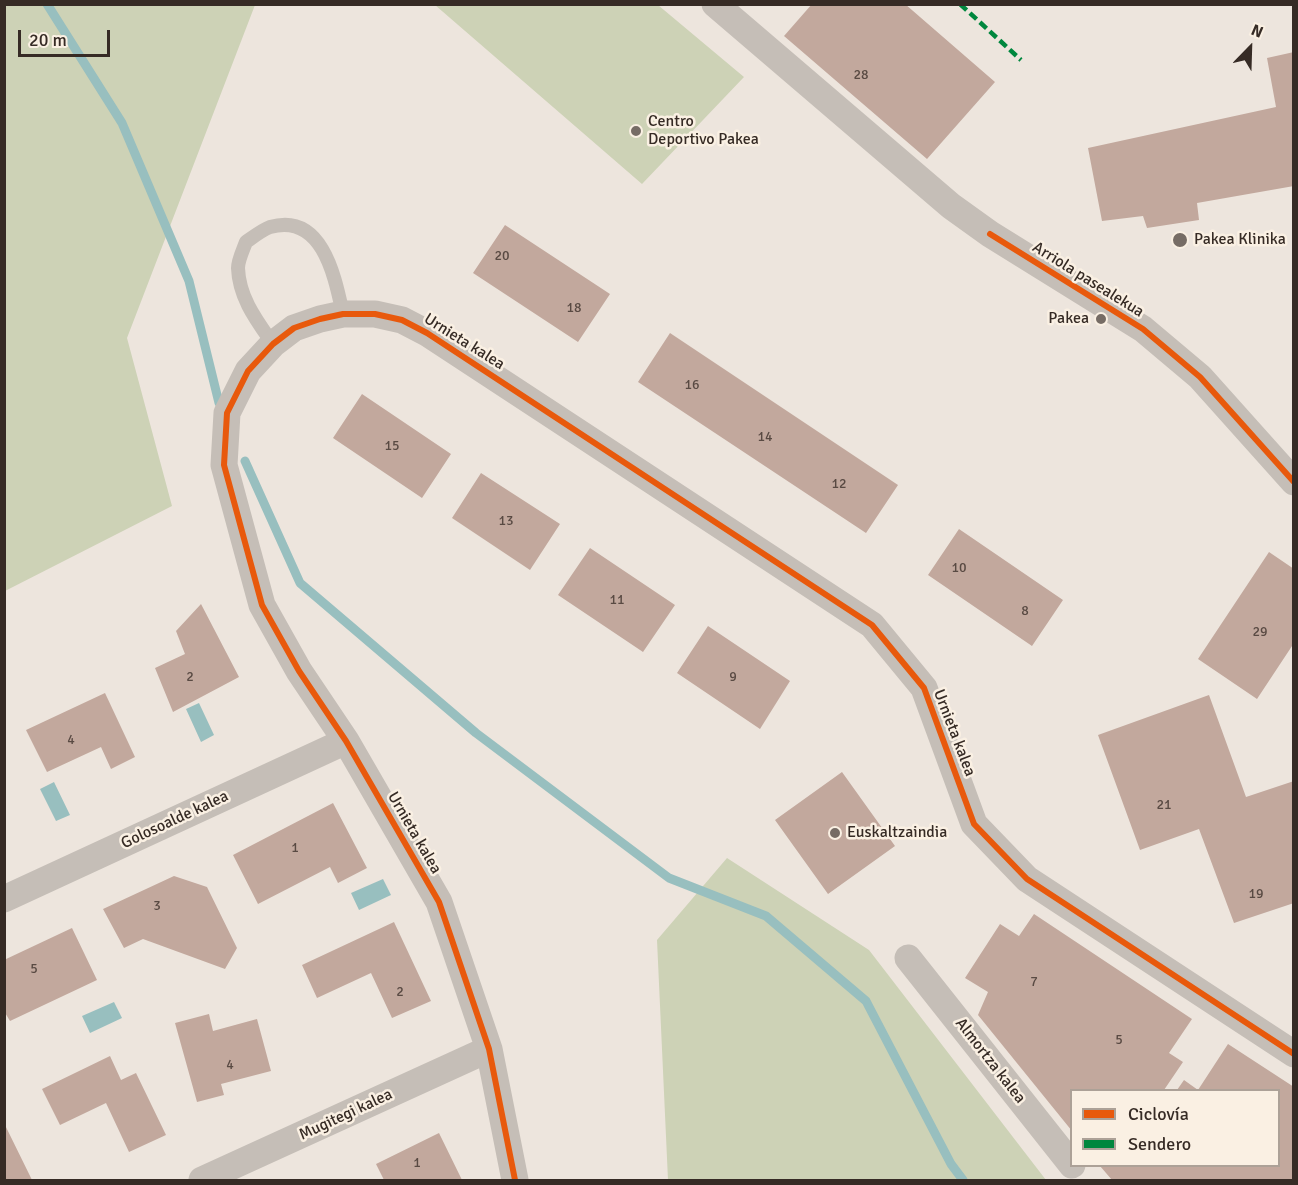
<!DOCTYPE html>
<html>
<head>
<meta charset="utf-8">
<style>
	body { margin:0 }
	#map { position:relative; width:1298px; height:1185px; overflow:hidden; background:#ede5dd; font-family:Signika,sans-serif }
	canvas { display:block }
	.frame { position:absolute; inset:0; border:6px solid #362b25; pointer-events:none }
	.legend { position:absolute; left:1070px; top:1089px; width:210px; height:78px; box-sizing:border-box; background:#faf0e3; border:2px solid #aca197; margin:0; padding:8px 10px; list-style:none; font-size:18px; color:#362b25 }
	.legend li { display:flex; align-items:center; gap:12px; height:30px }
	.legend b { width:30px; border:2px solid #aca197 }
	.north { position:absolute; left:1220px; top:18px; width:60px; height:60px; -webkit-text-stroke:4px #faf0e3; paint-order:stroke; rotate:23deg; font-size:16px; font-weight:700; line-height:24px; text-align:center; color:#362b25 }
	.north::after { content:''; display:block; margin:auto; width:21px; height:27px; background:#362b25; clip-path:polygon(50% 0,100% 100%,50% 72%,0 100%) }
	.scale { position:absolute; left:18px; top:30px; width:92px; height:27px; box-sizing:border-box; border:3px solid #362b25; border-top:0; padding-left:8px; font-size:18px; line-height:21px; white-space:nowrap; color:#362b25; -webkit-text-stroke:4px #faf0e3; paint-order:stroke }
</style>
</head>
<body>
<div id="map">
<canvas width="1298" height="1185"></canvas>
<div class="frame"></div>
<ul class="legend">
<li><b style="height:8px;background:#e8590c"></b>Ciclovía</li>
<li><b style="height:8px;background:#00873e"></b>Sendero</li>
</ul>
<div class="north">N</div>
<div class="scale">20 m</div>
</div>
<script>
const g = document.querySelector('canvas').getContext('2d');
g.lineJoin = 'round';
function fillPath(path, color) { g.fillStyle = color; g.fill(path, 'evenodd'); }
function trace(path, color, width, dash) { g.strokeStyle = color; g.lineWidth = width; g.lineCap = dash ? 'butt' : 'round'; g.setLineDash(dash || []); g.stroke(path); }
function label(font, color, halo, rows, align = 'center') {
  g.font = font + ' Signika,sans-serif'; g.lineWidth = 5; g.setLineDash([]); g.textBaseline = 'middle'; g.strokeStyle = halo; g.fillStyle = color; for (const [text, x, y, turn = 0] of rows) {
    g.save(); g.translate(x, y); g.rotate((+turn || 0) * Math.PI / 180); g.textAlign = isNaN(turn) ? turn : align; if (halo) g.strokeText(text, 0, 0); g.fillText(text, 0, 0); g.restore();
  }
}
fillPath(new Path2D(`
	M5,4L255,5L127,338L172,506L5,591Z
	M435,5H658L744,77L642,184Z
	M727,858L869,950L1046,1180H668L657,940Z`), '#cdd2b6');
fillPath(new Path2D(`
	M199,703L214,735L201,742L186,709Z
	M54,782L70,815L56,821L40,789Z
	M383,879L391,895L359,910L351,893Z
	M114,1002L122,1018L90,1033L82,1016Z`), '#98bfbf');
trace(new Path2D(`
	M47,4L122,123L189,281L219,403
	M245,461L300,583L476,733L669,878L766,916L866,1001L951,1164L963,1180`), '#98bfbf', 9);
fillPath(new Path2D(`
	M812,4H905L995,82L927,159L784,36Z
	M1294,52V186L1197,203L1199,220L1147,228L1143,216L1102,221L1088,148L1276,107L1267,58Z
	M505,225L610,294L578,342L473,273Z
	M670,333L898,485L866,533L638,382Z
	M362,394L451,454L422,498L333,438Z
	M481,473L560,524L530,570L452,518Z
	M959,529L1063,600L1032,646L928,575Z
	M590,548L675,605L643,652L558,595Z
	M1269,552L1294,569V643L1257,699L1198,659Z
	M201,604L239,677L173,712L155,668L185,654L176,631Z
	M708,626L790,681L760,729L677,673Z
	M105,693L135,757L111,769L101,747L47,772L26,730Z
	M1209,695L1246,797L1294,781V903L1234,923L1199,829L1140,850L1098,735Z
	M842,772L895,846L828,894L775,820Z
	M333,803L367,868L338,883L330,867L258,904L233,855Z
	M174,876L207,887L237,948L225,969L143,939L124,948L103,909Z
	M1034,914L1192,1019L1169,1053L1183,1062L1164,1090H1072V1131L978,1015L988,992L965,978L1000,924L1019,936Z
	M394,922L431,1001L392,1018L371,973L317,998L302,965Z
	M72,928L97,980L10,1021L4,1011V960Z
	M209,1014L213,1031L257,1019L271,1071L221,1084L224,1095L197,1102L175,1023Z
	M1228,1044L1294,1087V1180H1112L1100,1166H1278V1090H1177L1184,1080L1198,1090Z
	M110,1056L121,1080L136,1073L166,1135L129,1152L106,1103L60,1125L42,1089Z
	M4,1123L32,1180H4Z
	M439,1133L462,1180H384L376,1164Z`), '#c2a89d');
trace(new Path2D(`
	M273,344C257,321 239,298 238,268C238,260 243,250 246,242C253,237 262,230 270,227C323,212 335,278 343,314`), '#c5beb7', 14);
trace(new Path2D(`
	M715,4L951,206L990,234L1143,329L1200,377L1294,482
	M4,899L346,741
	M908,958L1072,1165
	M202,1180L489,1049
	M515,1180L489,1049L439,902L346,741L299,671L262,605L224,465L227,413L248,371L273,344L294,328L320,319L343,314H375L402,320L427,333L872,625L924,688L974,824L1027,879L1294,1054`), '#c5beb7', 27);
trace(new Path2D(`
	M960,4L1021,60`), '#00873e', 4.5, [9, 4.5]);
trace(new Path2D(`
	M990,234L1143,329L1200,377L1294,482
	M515,1180L489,1049L439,902L346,741L299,671L262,605L224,465L227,413L248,371L273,344L294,328L320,319L343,314H375L402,320L427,333L872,625L924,688L974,824L1027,879L1294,1054`), '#e8590c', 6);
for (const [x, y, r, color] of [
	[636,131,6,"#766c65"],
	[1180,240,8,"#766c65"],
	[1101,319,6,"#766c65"],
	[835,833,6,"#766c65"]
]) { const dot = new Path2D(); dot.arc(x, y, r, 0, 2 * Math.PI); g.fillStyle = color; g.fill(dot); trace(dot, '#faf0e3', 2); }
label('14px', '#594a43', null, [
	["28",861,75],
	["20",502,256],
	["18",574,308],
	["16",692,385],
	["14",765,437],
	["15",392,446],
	["12",839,484],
	["13",506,521],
	["10",959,568],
	["11",617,600],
	["8",1025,611],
	["29",1260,632],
	["2",190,677],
	["9",733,677],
	["4",71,740],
	["21",1164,805],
	["1",295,848],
	["19",1256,894],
	["3",157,906],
	["5",34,969],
	["7",1034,982],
	["2",400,992],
	["5",1119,1040],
	["4",230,1065],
	["1",417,1163]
]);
label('16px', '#362b25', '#faf0e3', [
	["Centro",648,122],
	["Deportivo Pakea",648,140],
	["Pakea Klinika",1194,240],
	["Pakea",1089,319,"right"],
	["Euskaltzaindia",847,833]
], 'left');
label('16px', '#362b25', '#faf0e3', [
	["Arriola pasealekua",1088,280,32],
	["Urnieta kalea",464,342,32],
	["Urnieta kalea",954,733,69],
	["Golosoalde kalea",175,820,-25],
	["Urnieta kalea",414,833,60],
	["Almortza kalea",990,1061,52],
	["Mugitegi kalea",346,1115,-25]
]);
</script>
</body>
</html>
